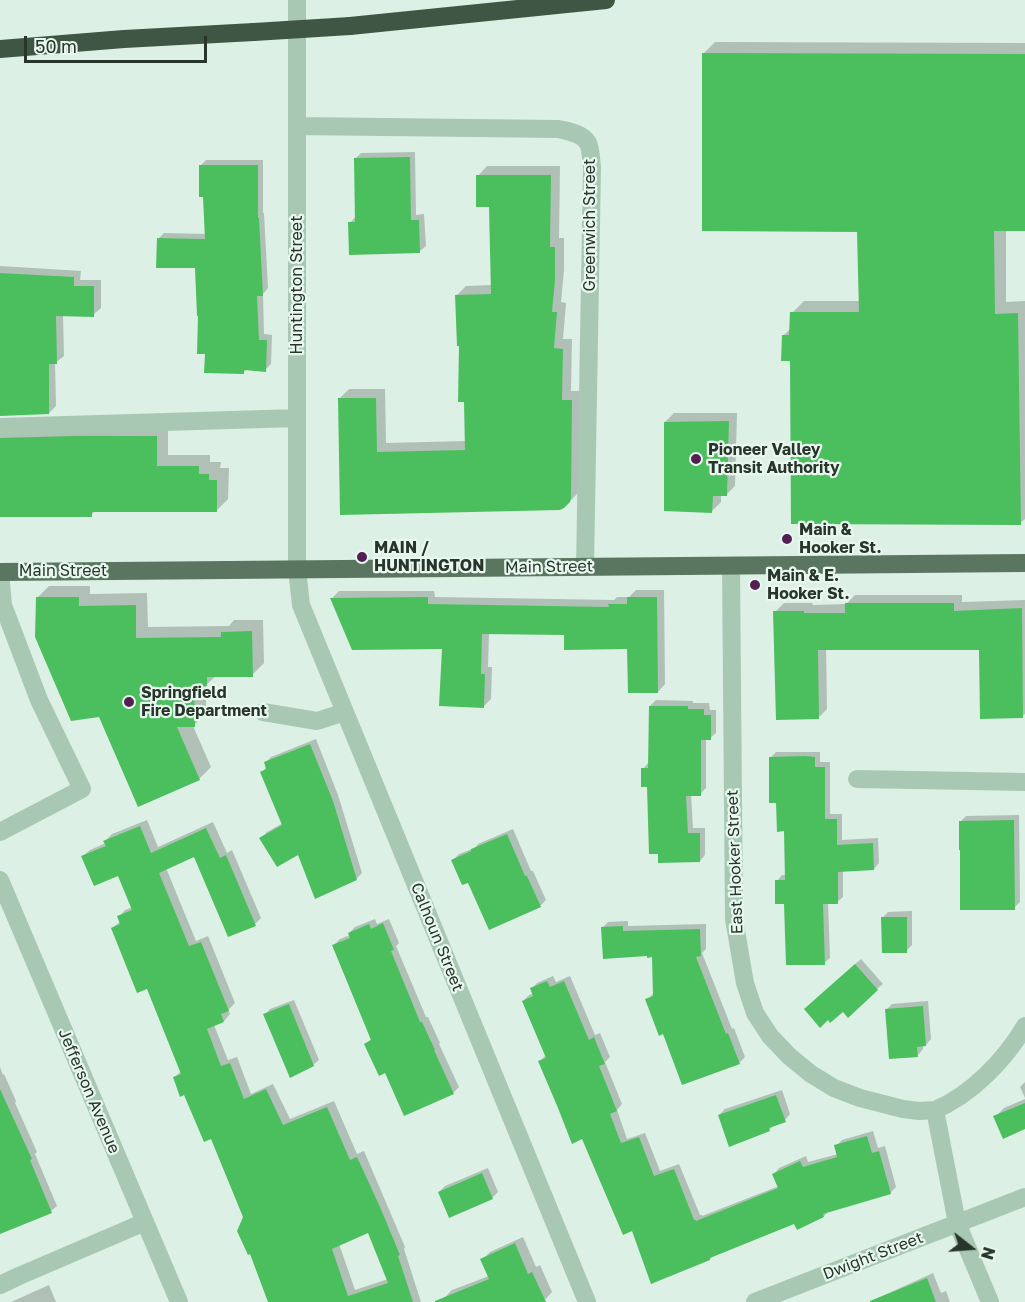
<!DOCTYPE html>
<html>
<head>
<meta charset="utf-8">
<style>
	body { margin:0 }
	#map { position:relative; width:1025px; height:1302px; overflow:hidden; background:#dcf0e5; font-family:"Golos Text",sans-serif }
	canvas { display:block }
	.north { position:absolute; left:941px; top:1218px; width:60px; height:60px; -webkit-text-stroke:4px #e8f8ef; paint-order:stroke; rotate:107deg; font-size:16px; font-weight:700; line-height:24px; text-align:center; color:#28352b }
	.north::after { content:''; display:block; margin:auto; width:21px; height:27px; background:#28352b; clip-path:polygon(50% 0,100% 100%,50% 72%,0 100%) }
	.scale { position:absolute; left:24px; top:36px; width:183px; height:27px; box-sizing:border-box; border:3px solid #28352b; border-top:0; padding-left:8px; font-size:18px; line-height:21px; white-space:nowrap; color:#28352b; -webkit-text-stroke:4px #e8f8ef; paint-order:stroke }
</style>
</head>
<body>
<div id="map">
<canvas width="1025" height="1302"></canvas>
<div class="north">N</div>
<div class="scale">50 m</div>
</div>
<script>
const g = document.querySelector('canvas').getContext('2d');
g.lineJoin = 'round';
function fillPath(path, color) { g.fillStyle = color; g.fill(path, 'evenodd'); }
function trace(path, color, width, dash) { g.strokeStyle = color; g.lineWidth = width; g.lineCap = dash ? 'butt' : 'round'; g.setLineDash(dash || []); g.stroke(path); }
function label(font, color, halo, rows, align = 'center') {
  g.font = font + ' "Golos Text",sans-serif'; g.lineWidth = 4.5; g.setLineDash([]); g.textBaseline = 'middle'; g.strokeStyle = halo; g.fillStyle = color; for (const [text, x, y, turn = 0] of rows) {
    g.save(); g.translate(x, y); g.rotate((+turn || 0) * Math.PI / 180); g.textAlign = isNaN(turn) ? turn : align; if (halo) g.strokeText(text, 0, 0); g.fillText(text, 0, 0); g.restore();
  }
}
fillPath(new Path2D(`
	M715,42L1025,43V230H1006V302L1025,301V519L1020,523L791,360L783,336L791,328L792,313L804,301H860L859,230L703,54Z
	M415,152L416,215L424,214L426,246L420,251L350,223L356,216L355,159L361,153Z
	M206,160H263V213H264L268,288L263,294L264,334L272,335L271,364L265,370L247,369L243,373L206,352L197,267L158,239L164,233L206,234L205,195L200,166Z
	M487,166H560L559,238H564V270L561,302L566,303L563,339H572L571,391H581L580,487L577,494L567,504L342,513L339,399L349,389H385L386,443L466,441L465,400L457,295L466,286L492,285L490,205L478,176Z
	M0,266L81,271L80,280H101V308L93,315H63L64,356L55,363L56,406L49,413L0,414Z
	M674,413H737L735,486L726,495H721V502L712,511L665,422Z
	M0,425H168V455H210V462H221L220,468H229L228,499L216,511H95L91,515H0Z
	M49,586H90V594L147,593L148,627L229,626L234,620H263L264,663L252,675L216,676L206,685V713L193,726L211,767L199,779L100,716L37,598Z
	M636,590H664L665,684L658,692L629,648L565,633L489,632L488,667H492L491,699L483,707L443,647L332,598L339,591H434L435,597L614,600L617,597H629Z
	M855,595H962V602L1025,600V714L1022,716L980,648H826L827,709L818,718L775,612L784,603H812L813,605L846,604Z
	M656,700L693,701V703H709L710,710H716V733L710,738H706V788L700,794H691L693,828H705V855L700,861L643,769L649,762L650,706Z
	M316,739L338,795L362,873L356,879L261,838L267,832L283,823L262,772L267,767L265,763L271,757Z
	M776,752H820V762H830V814H842V840L878,838L879,863L874,869L843,870V897L837,902H828L830,958L824,963L786,902L777,881L782,875H786L785,830L778,802L770,758Z
	M1019,815L1020,902L1014,908L960,822L966,816Z
	M147,820L158,847L213,822L227,853L232,850L261,918L255,924L194,855L166,868L196,941L208,936L235,1003L228,1010L230,1014L224,1021L214,1025L228,1060L237,1057L251,1094L273,1084L290,1119L334,1101L357,1154L364,1151L405,1247L404,1249L421,1302H278L211,1137L175,1077L181,1071L147,987L112,928L121,921L119,917L125,910L133,907L119,874L83,856L90,850L106,843L105,841L112,834ZM369,1231L388,1279L355,1290L339,1244Z
	M513,829L531,871H533L546,900L540,906L469,881L453,860L459,854L475,848L478,844Z
	M912,911V945L906,951L882,918L888,912Z
	M375,919L377,924L389,919L399,943L396,946L426,1017H428L440,1043L439,1044L459,1087L453,1093L386,1071L366,1044L372,1038L334,945L340,939L350,935L349,933L355,927Z
	M628,921V926L706,924V949L702,953L732,1029L734,1028L745,1057L739,1063L664,1032L647,1000L654,993V956L602,928L608,922Z
	M861,959L883,984L877,989L811,1003Z
	M553,976L556,982L570,976L595,1035L600,1033L610,1057L605,1062L622,1104L617,1110L627,1139L645,1133L660,1171L679,1164L700,1215H702V1216L779,1186L774,1174L779,1168L806,1156L808,1162L838,1154L836,1146L842,1140L873,1131L878,1148L885,1146L896,1187L890,1193L829,1211L824,1216L795,1222L714,1254L710,1259L633,1229L583,1137L539,1062L546,1055L523,1001L529,995L534,993L531,989L537,983Z
	M294,1000L319,1060L313,1065L265,1015L270,1009Z
	M928,1001L931,1039L926,1045H923V1049L918,1055L886,1010L892,1004Z
	M0,1067L3,1075L4,1074L16,1101L15,1103L37,1152L35,1154L57,1206L51,1211L0,1222Z
	M1025,1082V1098L1020,1087Z
	M782,1090L790,1114L785,1120L775,1124L769,1130L719,1115L725,1109Z
	M1025,1099V1128L995,1117L1004,1108Z
	M488,1168L498,1192L492,1198L439,1192L445,1186Z
	M523,1237L536,1267L540,1265L552,1292L543,1302H446L444,1298L452,1290L489,1276L482,1260L490,1252Z
	M933,1273L941,1293L946,1291L950,1302H869Z
	M49,1285L56,1302H11Z`), '#0003');
fillPath(new Path2D(`
	M702,53L1025,54V231H994L995,314L1018,313L1021,525L791,524L790,361H781L782,335H789L790,312H859L857,232L702,231Z
	M410,157L411,220H419L420,253L349,255L348,222H355L354,158Z
	M199,165H258V218H259L263,296H257L259,340H267L266,372L244,370V374L204,373L205,354H197L198,316H197L195,268H156L157,238L205,239L203,197H199Z
	M476,175H551L550,247H555V280L552,312H557L554,348L563,349L562,400H572L571,498L570,502L564,508L560,510L340,515L338,398H376L377,452L465,450L464,402H458L459,346H457L455,295L491,294L489,207H476Z
	M0,273L74,277V286H94V317L56,316L57,364H49V414L0,416Z
	M729,421L727,496H713L712,513L664,511V422Z
	M73,436H157V466H199V474H209V480H217V512H92V517H0V438Z
	M36,597H79V606L136,605V638L221,637V632L252,631L253,677H207V686L194,687L195,727H177L200,780L138,807L99,717L71,721L35,637Z
	M428,597V604L609,607L608,604H627V597H657L658,693H628L627,649L564,650V635L482,634L481,674H485L484,708L439,706L442,649L352,650L330,598Z
	M845,603H954V611L1022,608L1023,718L980,719L979,650H818L819,719L776,720L773,611H804V613H845Z
	M649,706H688V709H704V715H711V740H701V796H686L688,833H700V862L658,863V854H649L647,787H641V768H648Z
	M310,744L333,801L357,880L315,899L298,855L277,867L259,838L282,825L260,772L266,769L264,762Z
	M805,756L815,757V767H825V819H837V845L873,843L874,870L838,872V904H823L825,965H786L784,904H775V880H785L784,831L777,832L776,803H769V757Z
	M1014,820L1015,910H960V850H959V821Z
	M140,826L151,853L206,828L220,858L226,855L256,926L228,937L194,857L159,873L189,946L201,942L229,1011L221,1014L224,1022L207,1029L221,1066L230,1063L244,1099L266,1089L283,1125L327,1107L350,1160L357,1157L380,1207L400,1255L398,1256L413,1302H268L250,1254L248,1255L237,1231L243,1217L211,1139L204,1142L184,1095L180,1097L173,1077L181,1074L147,989L137,993L111,928L120,924L117,916L132,910L118,876L94,886L81,856L106,846L103,841ZM368,1233L388,1283L348,1296L332,1249Z
	M507,834L525,876H527L541,907L489,930L468,883L462,885L451,860L471,851V849Z
	M881,917H907V953H882Z
	M383,923L394,950L391,951L420,1022H422L435,1050H434L454,1094L404,1116L385,1073L379,1076L364,1044L371,1040L332,945L350,938L348,933L369,924L371,929Z
	M623,926V931L700,929L701,956L696,957L726,1034L728,1033L740,1064L682,1085L663,1034L659,1036L645,999L653,996L652,957L647,958V956L603,959L601,927Z
	M855,964L878,990L848,1018L843,1012L830,1023L828,1020L820,1028L804,1009Z
	M547,981L550,987L564,981L589,1040L594,1037L605,1064L599,1066L617,1111L610,1114L621,1143L639,1137L654,1176L674,1169L694,1220H696V1221L778,1188L772,1174L800,1161L803,1167L837,1157L834,1145L867,1136L872,1153L879,1151L891,1194L823,1214L824,1217L797,1230L794,1224L710,1258V1260L651,1284L632,1231L623,1235L582,1139L572,1144L558,1108L538,1061L546,1058L522,1001L533,996L530,988Z
	M289,1004L314,1066L290,1078L263,1014Z
	M923,1006L926,1046L917,1047L918,1057L889,1059L885,1009Z
	M0,1089L32,1159L30,1160L52,1213L0,1234Z
	M776,1095L786,1122L769,1128L770,1131L729,1147L718,1115Z
	M1025,1103V1129L1003,1139L993,1116Z
	M482,1173L493,1199L449,1218L438,1192Z
	M515,1243L528,1274L532,1272L546,1302H435V1301L489,1279L480,1259Z
	M927,1278L936,1302H870V1301Z`), '#4bbf5d');
trace(new Path2D(`
	M297,0V569L301,605L587,1302
	M297,126L558,129C567,131 582,133 588,143C591,149 591,160 592,167L585,567
	M0,427L297,418
	M731,566L734,919L745,983L755,1013L770,1036L789,1056L811,1074L834,1088L860,1098L903,1109L919,1111L935,1110
	M263,712L317,721L345,712
	M857,779L1025,782
	M0,832L82,789L39,700L3,605L0,572
	M0,880L179,1302
	M0,1285L19,1276L145,1222
	M755,1302L1025,1197
	M990,1302L957,1223L935,1110C971,1095 1005,1060 1025,1026`), '#a9c8b4', 18);
trace(new Path2D(`
	M0,572L1025,563`), '#5a7661', 18);
trace(new Path2D(`
	M350,26L606,0
	M0,49L124,39L254,32`), '#405645', 18);
trace(new Path2D(`
	M254,32L350,26`), '#405645', 18);
for (const [x, y, r, color] of [
	[696,459,6,"#532054"],
	[787,539,6,"#532054"],
	[362,557,6,"#532054"],
	[755,585,6,"#532054"],
	[129,702,6,"#532054"]
]) { const dot = new Path2D(); dot.arc(x, y, r, 0, 2 * Math.PI); g.fillStyle = color; g.fill(dot); trace(dot, '#e8f8ef', 2); }
label('16px', '#28352b', '#e8f8ef', [
	["Greenwich Street",590,225,-90],
	["Huntington Street",297,285,-90],
	["Main Street",549,567,-1],
	["Main Street",63,571],
	["East Hooker Street",735,862,-92],
	["Calhoun Street",437,937,68],
	["Jefferson Avenue",89,1091,67],
	["Dwight Street",873,1256,-21]
]);
label('bold 16px', '#28352b', '#e8f8ef', [
	["Pioneer Valley",708,450],
	["Transit Authority",708,468],
	["Main &",799,530],
	["Hooker St.",799,548],
	["MAIN /",374,548],
	["HUNTINGTON",374,566],
	["Main & E.",767,576],
	["Hooker St.",767,594],
	["Springfield",141,693],
	["Fire Department",141,711]
], 'left');
</script>
</body>
</html>
